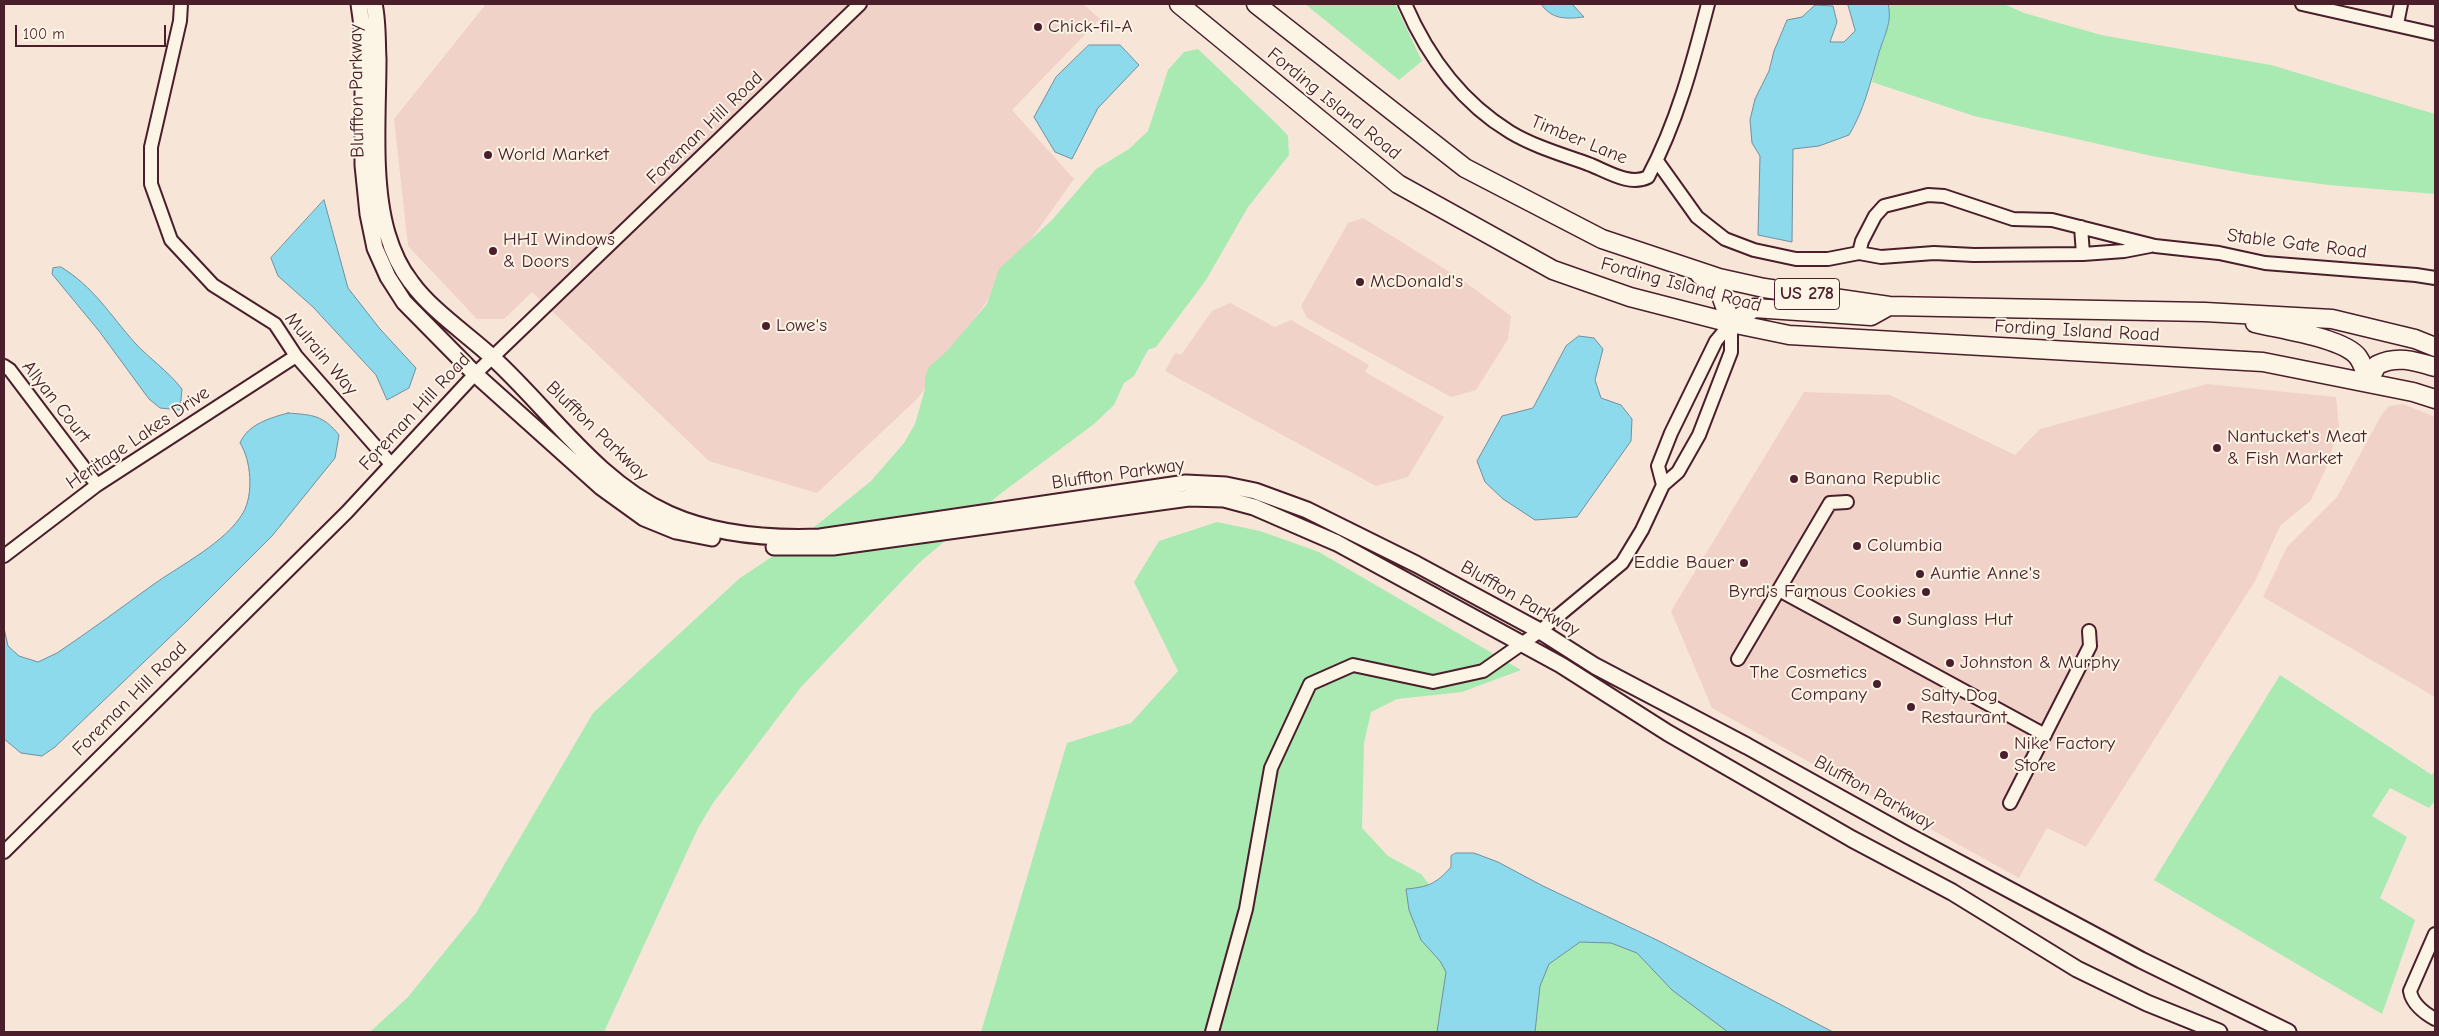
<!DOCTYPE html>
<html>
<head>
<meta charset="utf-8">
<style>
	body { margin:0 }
	#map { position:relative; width:2439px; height:1036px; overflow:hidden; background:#f7e5d8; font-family:"Comic Neue",sans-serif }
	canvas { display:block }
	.frame { position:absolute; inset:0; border:5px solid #4a1f2b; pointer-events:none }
	.scale { position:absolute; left:15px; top:25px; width:151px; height:22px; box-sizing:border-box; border:2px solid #4a1f2b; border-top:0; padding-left:6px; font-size:15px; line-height:18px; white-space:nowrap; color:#4a1f2b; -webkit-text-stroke:4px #fcf5e5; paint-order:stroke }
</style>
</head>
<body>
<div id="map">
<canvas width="2439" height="1036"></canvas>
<div class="frame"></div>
<div class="scale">100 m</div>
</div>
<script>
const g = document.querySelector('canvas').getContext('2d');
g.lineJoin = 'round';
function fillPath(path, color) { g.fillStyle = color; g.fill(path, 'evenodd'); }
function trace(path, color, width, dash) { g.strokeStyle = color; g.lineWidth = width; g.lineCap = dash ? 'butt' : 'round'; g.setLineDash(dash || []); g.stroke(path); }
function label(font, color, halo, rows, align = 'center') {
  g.font = font + ' "Comic Neue",sans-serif'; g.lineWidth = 4; g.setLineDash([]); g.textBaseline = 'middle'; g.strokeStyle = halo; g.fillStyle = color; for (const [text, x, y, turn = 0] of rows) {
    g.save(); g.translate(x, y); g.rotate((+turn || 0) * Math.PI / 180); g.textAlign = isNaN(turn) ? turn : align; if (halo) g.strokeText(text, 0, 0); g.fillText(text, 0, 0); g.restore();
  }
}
fillPath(new Path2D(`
	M486,4H1083L1100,19L1012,110L1074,179L918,398L817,493L709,461L532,292L504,319H477L408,246L394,119Z
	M1363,218L1461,279L1511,316L1508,339L1476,390L1451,397L1307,318L1301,306L1348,223Z
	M1230,303L1275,327L1291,320L1369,365L1365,372L1444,417L1408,477L1376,486L1165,371L1175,353L1181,355L1212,311Z
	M2207,384L2336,397L2339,427L2327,466L2311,500L2280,526L2255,581L2086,847L2047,828L2019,878L1712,708L1671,611L1804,392L1890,395L2015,455L2040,429Z
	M2403,404L2435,417V697L2263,597L2287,547L2337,497L2382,414L2389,406Z`), '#f1d2c8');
fillPath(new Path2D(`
	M1305,4H1395L1422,61L1399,80Z
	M1888,4H2004L2024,13L2101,35L2271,65L2435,114V194L2329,185L2253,175L2152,156L1974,116L1872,82C1874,73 1876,63 1878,54C1883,38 1893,22 1888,4Z
	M1198,49L1280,127L1288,136L1289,155L1248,207L1206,280L1156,347L1148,350L1134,376L1124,383L1114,405L1094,424L1000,494L919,563L801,687L713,803L698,828L604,1032H370L408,997L476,913L593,713L740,578L802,537L871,481L904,443L915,424L925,389V377L929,367L947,351L987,304L999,269L1052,220L1096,169L1129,149L1148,131L1168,70L1184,52Z
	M1217,522L1260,531L1319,552L1521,670L1462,692L1397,699L1371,712L1364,743L1362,828L1388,856L1421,874L1452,914L1461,1032H981L1067,743L1131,723L1178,671L1134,582L1159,541Z
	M2280,675L2432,775L2435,770V801L2429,808L2390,788L2372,816L2407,837L2380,898L2415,920L2382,1014L2154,880Z
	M1573,920L1799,1032H1505Z`), '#a9eab2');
const water = new Path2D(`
	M1541,4H1572L1584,17C1566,19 1552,20 1541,4Z
	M1848,4H1888C1893,22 1883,38 1878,56C1870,84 1864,110 1849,135L1819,146L1793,149L1792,242L1758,235L1760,156L1752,143L1750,120L1755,99L1769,71L1774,51L1787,20L1802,17L1815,5L1833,6L1837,22L1830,42H1844L1855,31Z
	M1089,45H1120L1139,65L1098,108L1072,159L1055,152L1034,117L1056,77Z
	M324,200L348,288L380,329L416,368L409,388L387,400L376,375L313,307L278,276L271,258Z
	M61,267C94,287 110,315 135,343C150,359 168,371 182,389L180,410L160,408L149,399L99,331L52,274L53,268Z
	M1579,336L1594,338L1603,349L1595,380L1601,398L1621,405L1632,419L1631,441L1577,517L1535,520L1503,499L1485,482L1477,461L1502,416L1533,408L1566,346Z
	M288,413C313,415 323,415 339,435L335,458L272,536L188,620L55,747L42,756L21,753L4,739V628L8,646L19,656L38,662L57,653C90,631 122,607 154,584C181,565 226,542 243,513C254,494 251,460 240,443C248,424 270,418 288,413Z
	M1456,853H1474L1498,862L1543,886L1659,941L1833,1032H1728L1672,990L1637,953L1611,943L1580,942L1549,964L1540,986L1535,1032H1437L1446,972L1440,961L1421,940L1409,910L1406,889C1428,887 1436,884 1451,867V856Z`);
fillPath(water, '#8cdaeb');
trace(water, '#728f9e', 1);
const minor = new Path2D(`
	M181,4L180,21L151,147V184L171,240L213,285L275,324L296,356L391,464
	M1405,4C1427,55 1461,102 1510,132C1535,147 1564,155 1591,165C1608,172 1630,186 1648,177C1677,123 1693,62 1708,4
	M2302,4L2435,34
	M2397,24L2401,4
	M1657,161L1697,217L1725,239L1754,250L1796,259H1828L1859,253L1881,257L1934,253L1974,255L2083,254L2124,251L2150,246
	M2081,227L2083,254
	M1859,253L1862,241L1875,216L1884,206L1928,195L1944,196L2013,219L2052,220L2155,246L2219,253L2265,263L2416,275L2435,278
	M4,366L10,370L97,485
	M1663,485L1658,466L1671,433L1716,341L1731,323
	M4,556L97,485L296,356
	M1779,590L2045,735
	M1738,659L1830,503L1847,502
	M2010,803L2090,646L2089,631
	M4,852L347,512L475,374L860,4
	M2435,934L2410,991C2412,1003 2424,1013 2435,1019
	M1212,1032L1246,909L1271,768L1310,684L1353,665L1433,682L1483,671L1540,631L1622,563L1642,530L1663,485L1678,472L1699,435L1731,352V323`);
const major = new Path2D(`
	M359,4L363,33V165L368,214L375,248L388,277L404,302L475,374L601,487L644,518L676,531L712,538
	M374,4C378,21 377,41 378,59C378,112 372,182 387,233C392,250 400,268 411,282C431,310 467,334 492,357C550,410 596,481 669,514C716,535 769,539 820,537L1186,483L1226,485L1255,491L1307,510L1416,564L1540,631L1595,666L1747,746L1907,835L2141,960L2288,1032
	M774,547H833L1189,498L1224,499L1254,507L1337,543L1561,665L1668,733L1852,839L1952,892L2077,969L2147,1003L2219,1032`);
const highway = new Path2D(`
	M1179,4L1398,184L1553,270L1630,297L1731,323L1789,335L2263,362L2413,392L2435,399
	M1256,4L1465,168L1602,239L1719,278L1764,288L1889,306L2205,312L2332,319L2415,339L2435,347
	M1700,275L1719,290L1731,323
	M1731,323L1754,308L1871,316L1889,306
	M2255,323C2279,329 2344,338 2358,357C2363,364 2366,374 2368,382
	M2368,382L2377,365C2397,355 2415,361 2435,367`);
trace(minor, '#4a1f2b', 16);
trace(major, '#4a1f2b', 19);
trace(highway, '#4a1f2b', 21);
trace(minor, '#fcf5e5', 12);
trace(major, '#fcf5e5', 15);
trace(highway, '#fcf5e5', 18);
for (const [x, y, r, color] of [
	[1038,27,5,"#4a1f2b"],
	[488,155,5,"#4a1f2b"],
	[493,251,5,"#4a1f2b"],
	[1360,282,5,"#4a1f2b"],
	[766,326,5,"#4a1f2b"],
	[2217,448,5,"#4a1f2b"],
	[1794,479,5,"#4a1f2b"],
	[1857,546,5,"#4a1f2b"],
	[1744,563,5,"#4a1f2b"],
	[1920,574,5,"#4a1f2b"],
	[1926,592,5,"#4a1f2b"],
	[1897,620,5,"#4a1f2b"],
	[1950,663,5,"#4a1f2b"],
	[1877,684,5,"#4a1f2b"],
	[1911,707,5,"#4a1f2b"],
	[2004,755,5,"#4a1f2b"]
]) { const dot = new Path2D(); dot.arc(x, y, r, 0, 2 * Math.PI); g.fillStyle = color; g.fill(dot); trace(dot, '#fcf5e5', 2); }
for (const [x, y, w] of [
	[1807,294,65]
]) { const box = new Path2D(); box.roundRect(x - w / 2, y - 15.5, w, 31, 4); g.fillStyle = '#fcf5e5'; g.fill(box); trace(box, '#4a1f2b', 1); }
label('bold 18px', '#4a1f2b', null, [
	["US 278",1807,294]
]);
label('19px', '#4a1f2b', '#fcf5e5', [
	["Chick-fil-A",1048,27],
	["World Market",498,155],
	["HHI Windows",503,240],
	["& Doors",503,262],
	["McDonald's",1370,282],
	["Lowe's",776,326],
	["Nantucket's Meat",2227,437],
	["& Fish Market",2227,459],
	["Banana Republic",1804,479],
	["Columbia",1867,546],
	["Eddie Bauer",1734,563,"right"],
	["Auntie Anne's",1930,574],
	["Byrd's Famous Cookies",1916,592,"right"],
	["Sunglass Hut",1907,620],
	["Johnston & Murphy",1960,663],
	["The Cosmetics",1867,673,"right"],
	["Company",1867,695,"right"],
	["Salty Dog",1921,696],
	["Restaurant",1921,718],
	["Nike Factory",2014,744],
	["Store",2014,766]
], 'left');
label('19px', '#4a1f2b', '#fcf5e5', [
	["Bluffton Parkway",357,91,-91],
	["Fording Island Road",1334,104,39],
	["Foreman Hill Road",705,128,-44],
	["Timber Lane",1579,140,22],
	["Stable Gate Road",2297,244,7],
	["Fording Island Road",1681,285,15],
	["Fording Island Road",2077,331,3],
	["Mulrain Way",321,354,50],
	["Allyan Court",56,402,52],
	["Foreman Hill Road",415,412,-47],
	["Bluffton Parkway",597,431,44],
	["Heritage Lakes Drive",138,438,-34],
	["Bluffton Parkway",1118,474,-8],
	["Bluffton Parkway",1520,599,30],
	["Foreman Hill Road",130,699,-45],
	["Bluffton Parkway",1874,793,29]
]);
</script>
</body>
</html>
